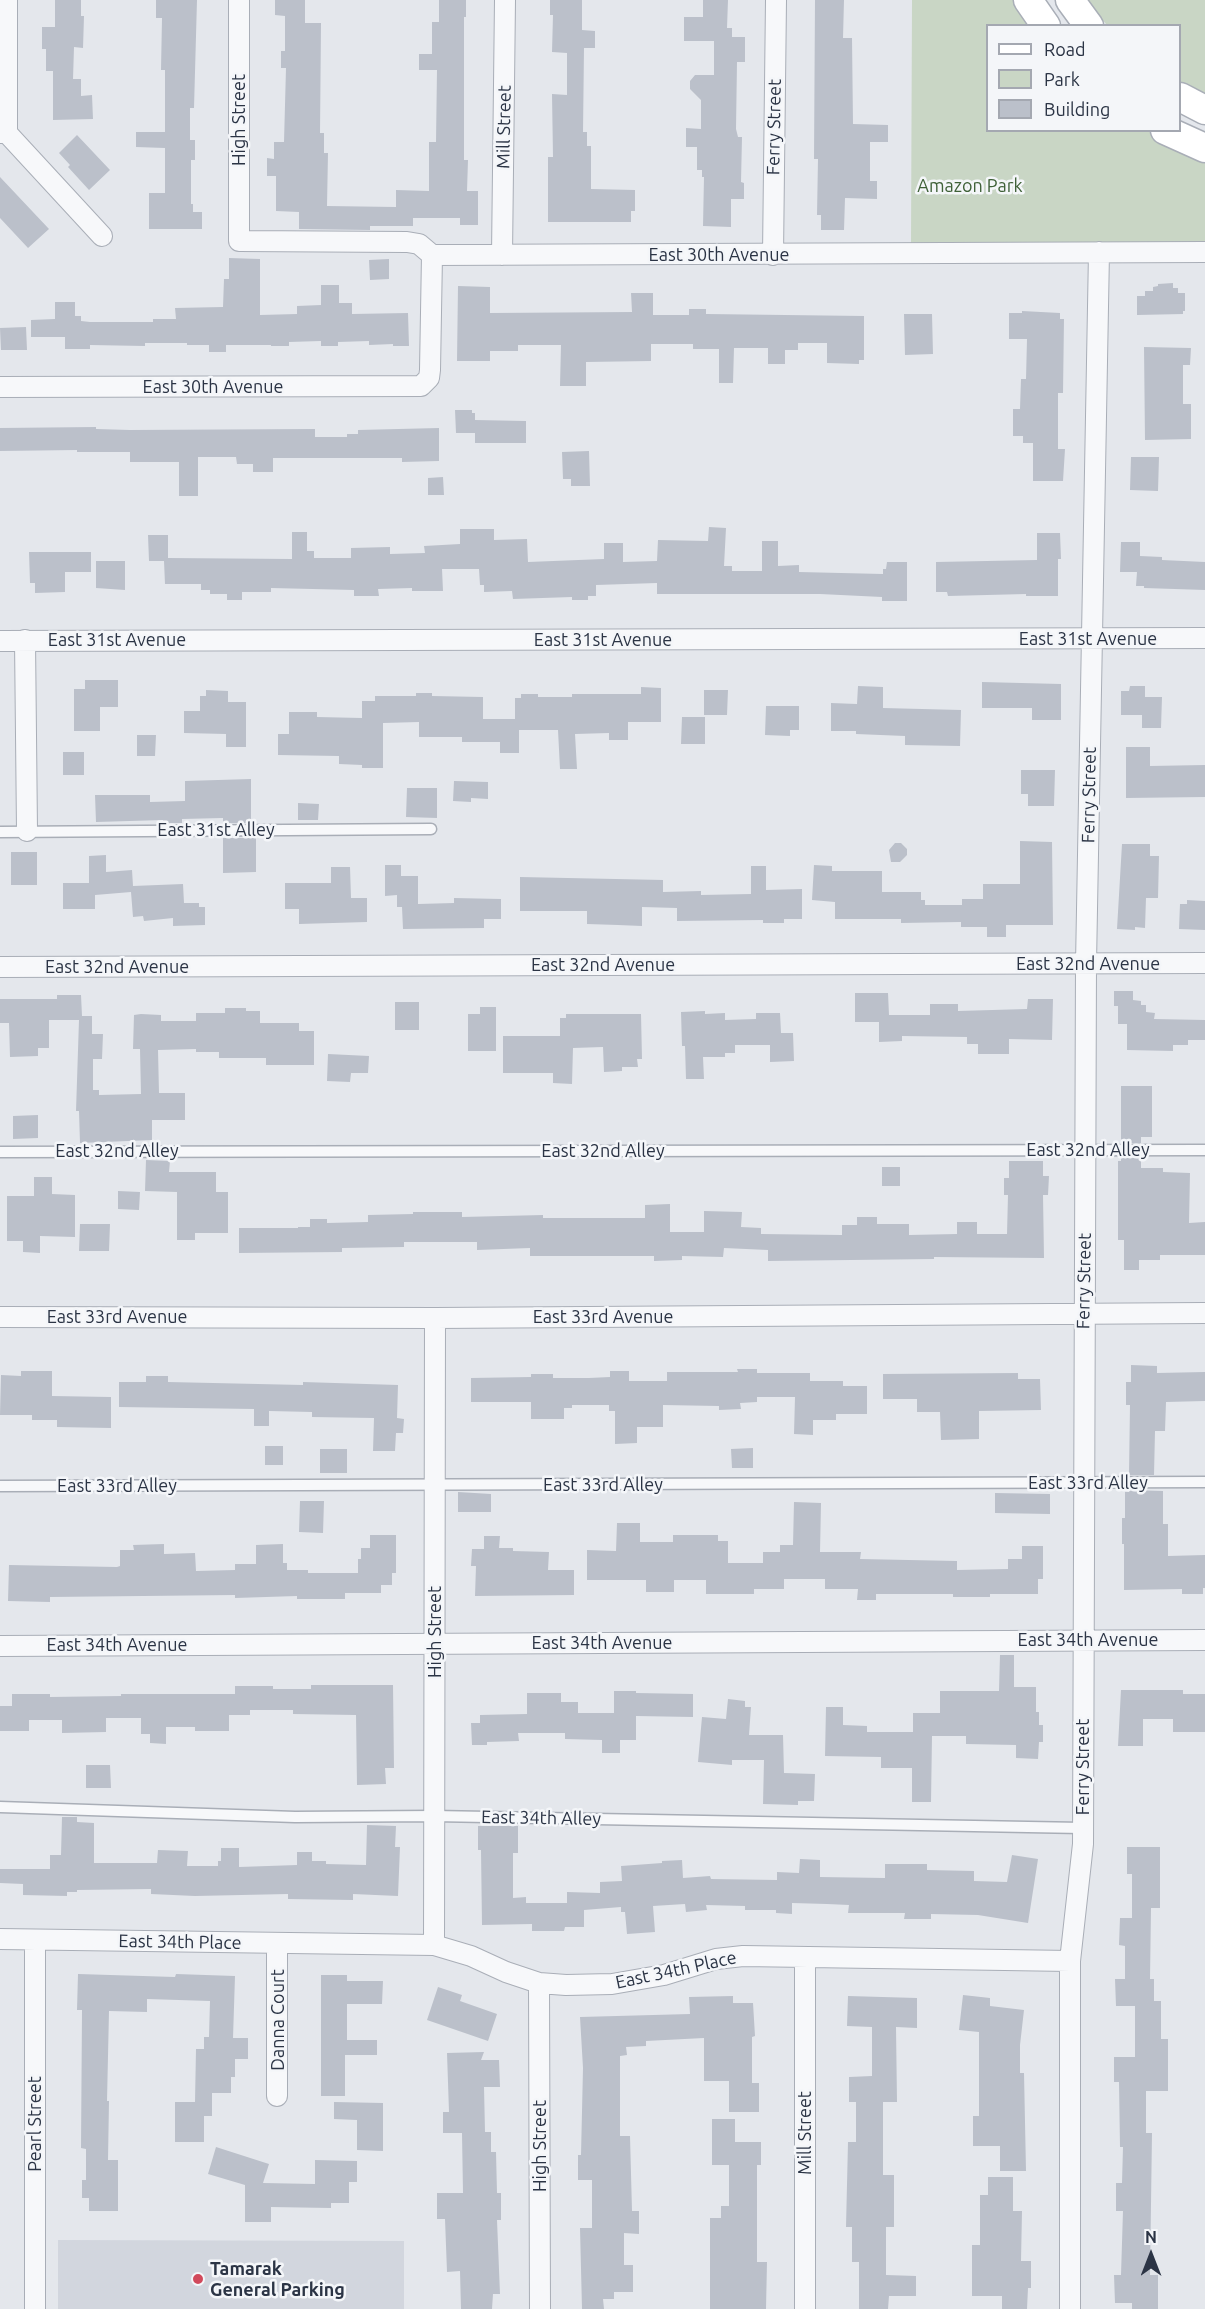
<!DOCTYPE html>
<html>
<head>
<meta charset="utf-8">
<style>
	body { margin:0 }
	#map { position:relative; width:1205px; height:2309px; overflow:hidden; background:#e4e7ec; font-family:Ubuntu,sans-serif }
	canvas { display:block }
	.legend { position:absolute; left:986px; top:24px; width:195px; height:108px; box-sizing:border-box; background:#f4f6f9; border:2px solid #a4a8b1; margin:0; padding:8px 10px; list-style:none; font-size:18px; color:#2b3445 }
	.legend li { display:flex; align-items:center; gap:12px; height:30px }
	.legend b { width:30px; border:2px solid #a4a8b1 }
	.north { position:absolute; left:1121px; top:2225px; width:60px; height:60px; -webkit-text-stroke:4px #f4f6f9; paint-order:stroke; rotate:0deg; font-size:16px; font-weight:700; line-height:24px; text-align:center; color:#2b3445 }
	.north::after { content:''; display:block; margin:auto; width:21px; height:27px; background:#2b3445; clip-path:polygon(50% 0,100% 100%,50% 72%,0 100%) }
</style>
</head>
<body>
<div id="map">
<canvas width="1205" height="2309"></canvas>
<ul class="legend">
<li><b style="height:8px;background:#fff"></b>Road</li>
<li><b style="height:16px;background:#c9d6c5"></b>Park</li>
<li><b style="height:16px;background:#bbc0ca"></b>Building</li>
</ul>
<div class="north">N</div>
</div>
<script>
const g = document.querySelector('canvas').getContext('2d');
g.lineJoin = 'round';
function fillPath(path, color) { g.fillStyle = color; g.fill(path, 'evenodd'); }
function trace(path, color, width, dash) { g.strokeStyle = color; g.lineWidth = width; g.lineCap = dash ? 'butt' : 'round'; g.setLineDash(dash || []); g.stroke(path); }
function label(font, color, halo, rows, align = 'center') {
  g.font = font + ' Ubuntu,sans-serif'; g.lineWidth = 5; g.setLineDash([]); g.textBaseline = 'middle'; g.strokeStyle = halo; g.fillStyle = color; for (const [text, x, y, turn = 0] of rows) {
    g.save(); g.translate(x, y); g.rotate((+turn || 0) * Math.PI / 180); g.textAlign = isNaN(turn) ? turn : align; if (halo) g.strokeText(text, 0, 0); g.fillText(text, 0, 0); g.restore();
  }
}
fillPath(new Path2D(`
	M58,2240L404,2241V2309H58Z`), '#d2d6de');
fillPath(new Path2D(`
	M912,0H1016L1034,25L988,26V130L1147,131L1205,158V245L911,244Z
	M1084,0H1205V96L1180,83V26L1107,25Z`), '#c9d6c5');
fillPath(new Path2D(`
	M55,0H81V16H84L83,48L74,47L73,79H81V96L92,95L93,119L53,120V71H46V49H42V27H55Z
	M156,0H197L194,108H190V140H195V160H191V204H193V212H202V229H149V193H165V148L136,147V132H165V70H161L162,18H156Z
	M275,0H305V23H321L320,133H324V153H328L327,206L396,207V190L429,191V142H436L437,70H419V54H432V22H439V0H466V17H464V160H468L467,191H478V225H460V218H413V226H370V230L299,229V212L276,211V176H267V158L274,159V142H284L286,68H281V51H285V16L275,15Z
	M550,0H582V30L595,31V48H584L583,132H587V146H591V189L635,190V211H631V222H548V157H553L552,94L567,95V53L552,52L553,15H550Z
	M703,0H728L727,28H732V37H745V62H737L736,129L738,137H742L741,182L744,183V199H731V227L703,226L704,177H702V170H697V147H686V128L701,129V100L690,89V81L695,75H714V41H684V17H703Z
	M815,0H844L843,38H852L853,124L888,125V142H870V181H877V199L845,198L844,230H821V215H817L818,159H814Z
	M77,135L110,170L89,190L68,167L70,165L59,153Z
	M0,177L49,229L28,248L0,218Z
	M229,258L260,259V315L297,314V306L321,305V285H339V303H352V314L408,313L409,346H393V344L369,345V341L338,342V346H321V341L289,342V346H271V345H226V352H209V345H187V343H145V346L90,345V349H65V337H31V320L55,319V302H75V316H81V321L90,322H153V319H176L175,308L223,307L224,279H229Z
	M389,259V279L370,280L369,260Z
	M1173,283V288H1178V293H1185V311H1183V314L1137,315V296H1145V291H1153V287L1158,286V284Z
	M458,286L490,287V313L632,312L631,293H653V315H689V309H706V314L864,316V360H859V364L827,363V343H798V350H785V364H768V348H734L733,383H719V349H693V344H651V361L586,362V386H560L561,345H518V351H490V361H457Z
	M1022,311L1060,313V319H1064L1063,393H1058V449H1065L1063,481H1033V443H1023V436H1013V409H1020L1021,379H1026L1027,339H1009V313H1022Z
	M904,314H932L933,354L905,355Z
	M26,327L27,350H1L0,328Z
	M1144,347L1191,348L1190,365H1183V404H1191V439L1145,440Z
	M455,410H472V413H475V423V420L526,421V443H475V433H456Z
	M96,427V429L130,430L315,429V437H347V434H358V430L439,428V461L402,462V458H273V472H253V464H237L236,457H198V496H179V462H130V452H77V450L0,451V428Z
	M589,451L590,486H571V479H563L562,452Z
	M1131,457H1159L1158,491L1130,490Z
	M443,477L444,495H428V478Z
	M709,527L726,528L724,566H732V571H762V541H778V566L799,565V572L883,574V569H886L887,562H907V601H882V597L820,594H657V583L596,585V596H588V600H572V597L513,599L512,591L484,592V585H480L479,569H442L443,591H412V588L378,589L379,596H354V590L271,588V592H242V600H227V594H210V590H201V584H165L164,561H149L148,535H168V558L292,559V532H307V551H314V558H351V548L390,547V554L425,553L424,546L460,544V529H494V540L527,539L528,562L604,559V543H623V562L657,561L658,540L708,541Z
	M1037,533H1060L1061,559H1058V596H1026V594L948,596L947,592H936V562L1037,560Z
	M1121,542H1140V556L1162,557V560L1205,562V590L1144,588V586H1136L1137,572H1120Z
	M29,552H91V572H65V592L35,593V583H30Z
	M96,561H125V590L96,588Z
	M85,680H118V707H100V731H74V689H85Z
	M982,682L1061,684V720H1032V708H982Z
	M858,686L883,687V708L961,710L960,746L905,745V736L856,734V731H831V703L857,704Z
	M1130,686H1145V697H1162L1161,728H1142V715H1121V691H1129Z
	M641,687L661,688V722H628V740H609V733L575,734L577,769H560L558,730H519V753H500V742H462V737H419V722L383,723V768H362V765L339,764V756L278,755V734H289V712H317V717L362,718V701H375V696H416V693H432V696L483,697V719H515V698H521V694H538V697H572V694H641Z
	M206,690L228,691V702H246V747H226V734L184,733V711H200V696H206Z
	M704,690H728L727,715H704Z
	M766,706H799V730H790V736L765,735Z
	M682,717H705V744H681Z
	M137,735H156L155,756H137Z
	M1126,747H1150V766L1205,765V797L1126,798Z
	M63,752H84V775H63Z
	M1021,770H1055L1054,806H1028V794H1021Z
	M251,779V823H223V818L182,819V823H163V820L96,822L95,795H150V802L185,801V781Z
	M454,781L488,782V799L471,798V802L453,801Z
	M407,788H437V818L406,817Z
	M298,803L319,804L318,820H298Z
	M223,838H256V872L223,873Z
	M1020,841L1052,842L1053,925H1006V937H987V927H961V922L901,923V919H835V902L812,900L814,865L832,866V871H882V892H921V900H925V905H962V899H983V884H1020Z
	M895,843H901L907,849V855L900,862H891L889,850Z
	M1122,844H1150V856H1159L1158,898H1146L1145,928L1135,927V930L1117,929Z
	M11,852H37V885H11Z
	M106,855V872L132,870L133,886L183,884L184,903H199V907H205V925L173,926V918L144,921L143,916L133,917L131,892L95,895V909H63V883H89V856Z
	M385,865H401V876H418V904L454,903V898L501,899V919H484V928L403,929L402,907H397V895L385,896Z
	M751,866H766V890L802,889V919H784V923H763V920L677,921V908L642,907V926L618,925L587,924V911H520V877L663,880V892L701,891V895L751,894Z
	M331,867H350L351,898H367V922L299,924V909H285V883H331Z
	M1187,900L1205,901V930L1179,929L1180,904H1187Z
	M1114,991H1133V1000L1141,1001V1005H1146V1012L1155,1013L1154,1019L1205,1020V1040H1188V1045H1173V1051L1127,1050V1024H1118V1006H1114Z
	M855,993H888L889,1015H930V1004H958V1011L1027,1009L1028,999H1053L1052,1040L1009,1039V1054H978V1044H967V1037L902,1036V1041L879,1042V1022H855Z
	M57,995H81L82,1016H92V1034H103L102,1059H93V1090H99V1095L141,1094L140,1049H133L134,1015L141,1014L161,1015V1021H196V1013H225V1008H246V1011H260V1023H299V1031H314V1065H266V1058H219V1052H196V1049L158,1050L159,1093H185V1120H152V1140L80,1143L79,1111H76L79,1020H49V1048H38V1056L10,1057L9,1023H0V999H57Z
	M395,1002H419V1030H395Z
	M480,1007H496V1051H468V1014H480Z
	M705,1011V1014L725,1013V1020L756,1019V1013H780L781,1033H793L794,1061L770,1062V1045H735V1053H725V1057H703L704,1079H686L685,1046H682L681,1012Z
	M566,1014H641L642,1059H637L638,1067H622V1071L604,1072L603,1047L573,1048L572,1084L553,1083V1073H503V1036H560V1018H566Z
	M328,1054L369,1056L368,1073H351L350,1082L327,1081Z
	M1121,1086H1152V1137H1141V1143H1121Z
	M38,1115V1138L13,1139V1116Z
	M1121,1158H1141V1168H1163V1172L1190,1173L1189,1223L1205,1222V1255H1160V1260H1139V1270H1124V1240H1118V1161H1121Z
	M146,1160L170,1161L169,1172H216V1192H228V1233H195V1240H177V1192L145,1191Z
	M1009,1161H1043V1176H1049L1048,1195H1043L1044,1258L934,1257V1259L768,1261V1250L724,1248L723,1257L682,1256V1260L654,1261V1256H530V1248L477,1250V1242H404V1247L342,1248V1252L239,1253V1228H298V1227H310V1219H327V1223L368,1222V1215L413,1214V1212H462V1217L543,1215V1218H645V1205L670,1204V1232H704V1211L742,1212L741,1227L761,1228V1234L842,1235V1225H857V1217H877V1224H909V1235L957,1234V1222H977V1234H1007L1008,1195H1004V1178H1009Z
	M882,1167H900V1186H882Z
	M34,1177H52V1194L75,1195V1237L40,1236V1253L23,1252V1241H7V1196H34Z
	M118,1191L140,1192L139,1210L118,1209Z
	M80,1224H110L109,1251H79Z
	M1131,1365L1157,1366V1373L1205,1372V1401L1166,1402L1165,1431H1155L1154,1475H1129L1130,1405H1126V1382H1131Z
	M737,1369H757V1373H810V1381H843V1386H867V1414H836V1420H813V1435L794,1434L795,1397H757V1402L740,1403L741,1409L719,1410V1406L663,1405V1427H637V1443L615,1444V1411H609V1405H572V1408H564V1419H531V1402H471V1378L531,1377V1374H553V1378H589L610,1377V1371H629V1381H667V1372H738Z
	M21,1371H52V1396L111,1397V1428L57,1427V1420H32V1415H0L1,1375L21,1376Z
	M1018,1373V1379H1040L1041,1410L979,1411V1439L941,1440L940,1412H917V1399H883V1374Z
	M146,1376H168V1382L303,1385V1382L398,1385L397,1418L404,1419L403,1433H396L395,1451H373L374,1418L312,1417V1412L269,1411V1426H254V1409L119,1407V1382H146Z
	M265,1446H283V1465H265Z
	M753,1448V1468H732L731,1449Z
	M320,1449H347V1473H320Z
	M1129,1490L1163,1491V1524H1168V1556L1205,1555V1588H1203V1594H1182V1589L1124,1590V1544H1122V1518H1125V1492H1129Z
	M458,1492L491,1494V1512H458Z
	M995,1493L1050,1494V1514L995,1513Z
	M300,1501H324L323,1533L299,1532Z
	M794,1502L821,1503L820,1552H861L860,1559L957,1561V1570L1008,1569V1559H1022V1546H1043V1579H1038V1594H990V1597H953V1594H876V1600H857L858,1589H825V1579H784V1589H754V1594H706V1580H674V1592H646V1580H587V1550L616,1551L617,1523H640V1542H673V1535H718V1541H728V1563H763V1552H780V1545H793Z
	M370,1535H396V1573H392V1585H381V1593H345V1599H297V1596L235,1598V1595L50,1597V1602L8,1601L9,1565L117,1567L120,1566V1550H134L133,1545L164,1544V1554L195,1553L196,1571L235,1570V1564H256V1545L283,1544V1563H287V1570H308V1573H358V1559H361V1548H370Z
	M484,1536H500L499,1548H513V1551L549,1552L548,1570H574V1595L475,1596L476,1566H471L472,1549H484Z
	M1000,1655H1014V1687H1036V1712H1039V1725H1043V1742H1039L1038,1759L1016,1758V1745L966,1744V1736H932L931,1802H912V1768H881V1757L825,1756L826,1707H843V1725L867,1726V1732H913V1713H940V1691H999Z
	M311,1685H393L394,1768H385L386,1784L357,1785L356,1715L293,1714V1710H250V1715H229V1731H195V1727H166V1744L150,1743V1734H141V1718H106V1732L62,1733V1720H29V1731H0V1706H12V1694H50V1697L121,1696V1694H235V1686H273V1689H311Z
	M1121,1690H1183V1694H1205V1732H1173V1719H1143V1746H1118Z
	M614,1691H636V1693L693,1694V1717L636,1716V1740H620V1753H602V1740L565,1739V1733H518L519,1741L487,1742V1745H472L471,1723H480V1715L527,1714V1693H561V1702H578V1713H614Z
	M728,1699L745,1701V1707H751L749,1735H783L784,1773L815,1774L814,1801H798V1805L763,1804L764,1760H732V1765L698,1762L702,1717L726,1719Z
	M86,1765H110L111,1788H86Z
	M62,1817H77V1822L94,1823V1863H157L158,1850L188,1851L187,1866H218V1861H221V1848H239V1867L297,1865V1852H312V1861H326V1864L366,1865L367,1825L396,1826L395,1847H400L398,1896L353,1894V1900L288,1899V1894L195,1896L151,1894V1889L77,1890V1892H67V1896L23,1895V1884L0,1883V1869H50V1855H61Z
	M478,1826H518V1853H513V1898L526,1897V1903H567V1892L600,1893V1882L622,1881L621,1866L662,1863V1861L682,1860L683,1878L710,1876L711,1879L777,1880V1872L799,1873L800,1859L820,1860V1877L885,1878V1864H927V1870L974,1871V1881L1007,1882L1012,1855L1038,1859L1028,1923L978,1915L931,1914V1919H904L905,1913H848L849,1905L827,1904L792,1903V1914L776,1913V1910H745V1906L706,1905L707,1910L686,1912L685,1904L653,1906L655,1932L627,1934L625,1912H621V1907L584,1910V1927H565L564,1931H532V1924L482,1925L481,1850H478Z
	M1127,1847H1160V1908H1151L1150,1979H1154V2001H1161V2039H1168V2091H1146V2133H1152L1150,2275H1158V2309H1132V2303H1115L1114,2275H1121L1123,2211H1116V2183H1122L1123,2147H1120L1119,2082H1114V2057H1135V2006H1116L1115,1979H1125V1946L1119,1945L1120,1918H1132V1874H1127Z
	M78,1974L175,1977L176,1974L235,1976L233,2038H248V2059H235V2077H231V2093H212V2116H204V2142H175V2102H195L196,2049H204V2037H209L210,2001L147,1999V2012L109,2011L107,2101H109L108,2160H118V2211H89V2198H82V2180H86V2149L81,2148L82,2010H77Z
	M321,1975H347V1981H383L382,2004H347V2040H377V2055H345V2096H321Z
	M438,1987L462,1995L460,2001L497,2014L488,2041L427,2020Z
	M963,1995L990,1998V2006L1024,2010L1020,2045V2073H1024L1026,2171H1000V2146H973V2116H979V2032L959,2030Z
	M733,1996V2003H753L755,2036L752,2037V2083H759V2112H729V2081H704V2038L646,2041V2046L626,2047L627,2055L620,2056V2136H630L632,2211H639V2234L624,2233V2265H633V2292H614V2299H603L604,2309H582L580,2228H592V2180H578V2155H581L583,2068L580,2017L690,2014L689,1997Z
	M848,1996L917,1998V2028L896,2027L897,2102H883V2175H894V2227H886V2275L916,2276V2296H889L888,2309H859V2262H852V2227H846L848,2142H856V2102H849V2077L872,2076V2027L847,2026Z
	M484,2052L481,2060H499L500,2087H484L485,2132H491V2152H496L497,2193H501V2220H497L500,2294H493L492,2309H461L460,2271L447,2272L445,2219H437V2193H463L462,2133H443V2112H449L447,2053Z
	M334,2102L383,2103V2151L357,2150V2120L334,2119Z
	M712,2119H735V2142H761V2165H757V2262H767L766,2309H710V2218H721V2206H729V2165H712Z
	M216,2147L269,2164L263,2183L315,2184V2160L357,2161V2182H349V2203H331V2208L271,2207V2222H245V2185L208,2174Z
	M988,2177H1013V2211H1022L1021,2261H1031V2288H1028L1027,2309H1002V2296H972V2245H980V2195H988Z`), '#bbc0ca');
const service = new Path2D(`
	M0,832L431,829
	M0,1152L1205,1150
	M0,1486L1205,1482
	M0,1807L295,1817L434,1816L1082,1828`);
const minor = new Path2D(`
	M7,0V133
	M239,0V241L407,242L419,244L432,255L1205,252
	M0,133H7L102,236
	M502,255L505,0
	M773,255L776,0
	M0,387L421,386L429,378L430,370L432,255
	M25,640L27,831
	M0,641L1205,638
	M0,967L1205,963
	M0,1317L435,1318L1205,1313
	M0,1646L1205,1640
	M0,1939L434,1945L471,1956L506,1972L539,1983L566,1985L612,1984L664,1975L716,1959L743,1956L1070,1961
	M35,1940V2309
	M277,1944V2096
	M434,1945L435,1318
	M539,1983L540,2309
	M805,2309V1957
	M1070,2309V1961L1083,1844L1086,964L1099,252`);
const secondary = new Path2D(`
	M1028,0L1046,26
	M1070,0L1089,26
	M1180,97L1205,110
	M1165,130L1205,148`);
trace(service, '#a9aeb7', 13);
trace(minor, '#a9aeb7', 22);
trace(secondary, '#a9aeb7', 31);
trace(service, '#f7f8fa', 10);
trace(minor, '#f7f8fa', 20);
trace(secondary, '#fff', 28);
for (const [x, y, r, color] of [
	[198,2279,6,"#d1495b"]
]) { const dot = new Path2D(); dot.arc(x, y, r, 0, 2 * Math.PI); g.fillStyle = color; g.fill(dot); trace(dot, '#f4f6f9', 2); }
label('18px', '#2b3445', '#f4f6f9', [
	["High Street",239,120,-90],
	["Mill Street",504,127,-89],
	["Ferry Street",774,127,-89],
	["East 30th Avenue",719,255],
	["East 30th Avenue",213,387],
	["East 31st Avenue",1088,639],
	["East 31st Avenue",117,640],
	["East 31st Avenue",603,640],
	["Ferry Street",1089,795,-89],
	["East 31st Alley",216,830],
	["East 32nd Avenue",1088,964],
	["East 32nd Avenue",603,965],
	["East 32nd Avenue",117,967],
	["East 32nd Alley",1088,1150],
	["East 32nd Alley",117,1151],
	["East 32nd Alley",603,1151],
	["Ferry Street",1084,1281,-89],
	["East 33rd Avenue",117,1317],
	["East 33rd Avenue",603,1317],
	["East 33rd Alley",1088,1483],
	["East 33rd Alley",603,1485],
	["East 33rd Alley",117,1486],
	["High Street",435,1632,-90],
	["East 34th Avenue",1088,1640],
	["East 34th Avenue",602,1643],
	["East 34th Avenue",117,1645],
	["Ferry Street",1083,1767,-90],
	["East 34th Alley",541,1818,1],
	["East 34th Place",180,1942,1],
	["East 34th Place",676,1970,-12],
	["Danna Court",278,2020,-90],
	["Pearl Street",35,2124,-90],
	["Mill Street",805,2133,-90],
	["High Street",540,2146,-90]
]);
label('18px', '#3f6138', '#f4f6f9', [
	["Amazon Park",970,186]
]);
label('bold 18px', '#2b3445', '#f4f6f9', [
	["Tamarak",210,2269],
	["General Parking",210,2290]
], 'left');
</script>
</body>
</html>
